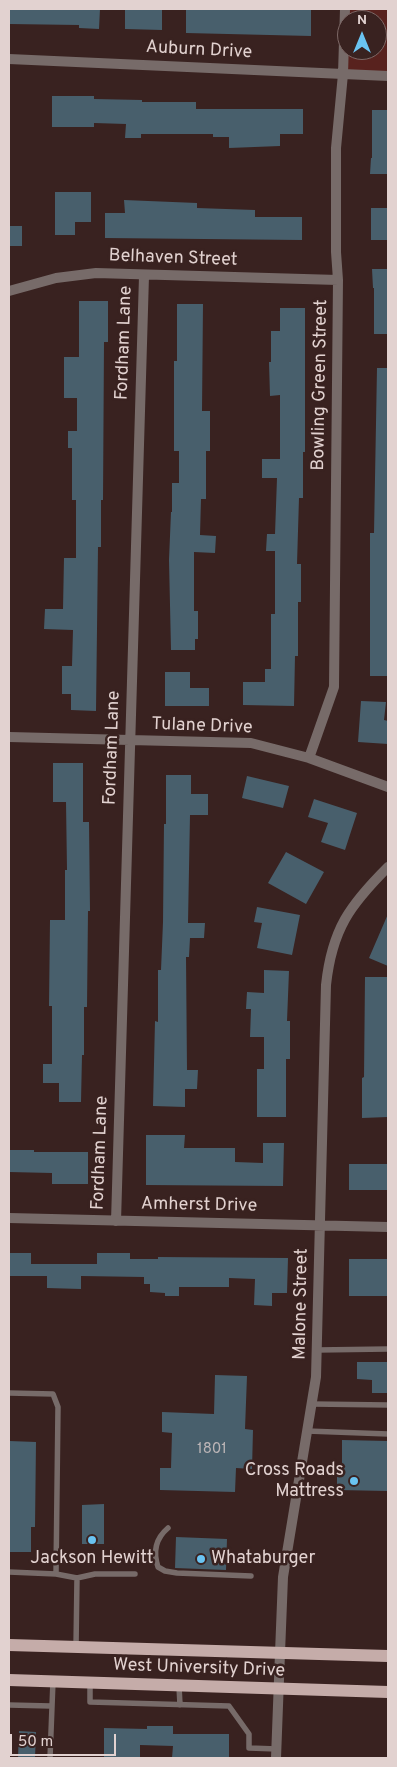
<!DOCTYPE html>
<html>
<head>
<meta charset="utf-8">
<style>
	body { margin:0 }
	#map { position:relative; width:397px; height:1767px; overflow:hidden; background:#392220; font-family:Overpass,sans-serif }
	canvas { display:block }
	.frame { position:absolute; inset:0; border:10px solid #e2d2d0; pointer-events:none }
	.north { position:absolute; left:337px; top:10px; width:50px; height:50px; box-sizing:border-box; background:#392220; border:1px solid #7d6866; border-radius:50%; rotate:0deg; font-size:14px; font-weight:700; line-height:20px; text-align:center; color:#e2d2d0 }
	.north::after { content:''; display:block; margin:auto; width:18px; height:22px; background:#6ac3f1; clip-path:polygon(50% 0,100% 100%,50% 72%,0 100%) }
	.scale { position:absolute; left:10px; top:1734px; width:106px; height:22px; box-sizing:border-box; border:2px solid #e2d2d0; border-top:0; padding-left:6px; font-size:15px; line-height:18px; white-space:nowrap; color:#e2d2d0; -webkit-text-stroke:4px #392220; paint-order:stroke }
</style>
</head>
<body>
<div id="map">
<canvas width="397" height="1767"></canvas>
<div class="frame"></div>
<div class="north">N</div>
<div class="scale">50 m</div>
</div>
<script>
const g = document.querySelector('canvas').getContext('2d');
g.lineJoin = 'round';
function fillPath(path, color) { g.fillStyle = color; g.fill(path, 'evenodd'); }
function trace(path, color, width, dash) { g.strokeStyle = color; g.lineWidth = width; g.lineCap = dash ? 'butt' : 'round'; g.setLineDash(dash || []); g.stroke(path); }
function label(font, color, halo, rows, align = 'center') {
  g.font = font + ' Overpass,sans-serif'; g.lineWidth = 5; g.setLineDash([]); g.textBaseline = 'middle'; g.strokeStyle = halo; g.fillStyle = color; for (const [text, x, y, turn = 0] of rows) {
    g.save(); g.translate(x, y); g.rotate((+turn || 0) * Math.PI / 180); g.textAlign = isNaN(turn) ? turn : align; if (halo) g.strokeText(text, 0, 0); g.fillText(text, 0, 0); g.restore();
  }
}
fillPath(new Path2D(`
	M345,9H388V76L343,74ZM347,20H377V50H347Z`), '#58221e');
fillPath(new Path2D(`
	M9,9H100L99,29L79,28V25L9,24Z
	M125,9H162V30L125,29Z
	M186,9L271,10V9H311V36L186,33Z
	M52,96H94V99L142,100V102H196V109H303V134H280V146L229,148V137H213V134H141V138H125L126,124L94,123V127H52Z
	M372,110H388V174H370L371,158H372Z
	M55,192H91V222H75V235H55Z
	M124,200L197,203V208L255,210V217H302V240L105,238V213H125Z
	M371,208H388V240H371Z
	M9,226H22V246H9Z
	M372,269H388V334H374V288H373Z
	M79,301H108V342H104L103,500H101V547H98L96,711L71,710V694H62V666H72L73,630L44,629L45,609H63L64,558H76V500H72V448H68V431H77V398H64V357H79Z
	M177,304H203L202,411H210V451H206V499H201L200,535L216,536L215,553L194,552V611H198V639H195V650H171L169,560L171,512H172V483H179V451H174V361H177Z
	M280,308H305V452H303V498H299L297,564H301V602H298V656H295L294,706L243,705V682H265V669H271V614H275V551H266L267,534H275L277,478H262V459H280V395L270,396L269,362H271V331H280Z
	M377,368H388V676H370V533H374Z
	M165,672H190V688H209V706H165Z
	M361,701L386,702L384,720L388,721V744L358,742Z
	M53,763H83V822H89L90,911H88L87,1007H84V1055H82L81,1102H59V1083H43V1064H52V1006H49L50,920H65V870H67L66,802H53Z
	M166,775H191V794H208V815H190L188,923H205L204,938H190L189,957H186L187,1070H198L197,1089H185V1107L153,1106L155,1021L158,1022V970H161L163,922L164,824H166Z
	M247,776L289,786L283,808L242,798Z
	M314,799L357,813L345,850L321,842L328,823L308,817Z
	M286,852L324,872L306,904L268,883Z
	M257,907L300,915L292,955L257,948L262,923L254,922Z
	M388,914V966L369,958Z
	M264,970L289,971L287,1021H290V1059H286V1117H257V1069H264V1037H250L251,1009H246L247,992L264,993Z
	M365,977H388V1117L362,1118V1078L364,1077Z
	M146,1135H185L184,1148H235V1162L263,1163V1143H284L283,1186L146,1185Z
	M9,1150H34V1152H88V1184H52V1173L9,1172Z
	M349,1164H388V1190H349Z
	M9,1253H31V1264H97V1253H130V1259H158V1257L288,1258L287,1293H272V1306L254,1305L255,1279L229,1278V1287H179V1296H165V1293L150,1292V1284H144V1277L81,1276V1289L47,1288V1276H9Z
	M349,1259H388V1296H349Z
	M357,1362H388V1393H372V1380L357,1379Z
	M215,1375L247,1376L245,1429L253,1430L252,1469L236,1468L235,1492L160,1490V1468H171L172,1433L162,1432V1412L214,1414Z
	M342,1440L388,1441V1491L337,1490V1467H342Z
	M9,1441L36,1442L35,1527H31V1552H9Z
	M104,1504V1544H82V1505Z
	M176,1537L227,1539L226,1570L175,1568Z
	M147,1726H173V1734H229V1758H172L173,1746L140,1745V1758H104V1728L147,1729Z
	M19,1731L36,1732L35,1758H18Z`), '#485f6c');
trace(new Path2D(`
	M317,1350L388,1349
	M9,1393L53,1394L58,1407L56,1574
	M312,1404L388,1405
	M307,1431L388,1434
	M168,1528C155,1539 153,1552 158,1567L165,1571L177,1573L251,1576
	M9,1572L56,1574L77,1578L76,1647
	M77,1578L95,1574H135
	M90,1683V1702L229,1706L249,1734V1748L277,1749
	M179,1686L180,1705
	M9,1705L51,1706
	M50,1758L53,1681`), '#776b69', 5.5);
trace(new Path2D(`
	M9,59L388,76
	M9,291L56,278L96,273L338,280
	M9,737L251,743L309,758L388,787
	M309,758L334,687L338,280L336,252V148L343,74L345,9
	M9,1218L388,1227
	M116,1221L144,276
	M280,1653L283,1577L316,1377L326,985C332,929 350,905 388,867`), '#776b69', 10);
trace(new Path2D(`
	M276,1758L280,1653`), '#776b69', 10);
trace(new Path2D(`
	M9,1645L388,1656
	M9,1680L388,1692`), '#c5aca9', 12);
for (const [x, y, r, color] of [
	[354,1481,5,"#6ac3f1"],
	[92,1540,5,"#6ac3f1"],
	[201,1559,5,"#6ac3f1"]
]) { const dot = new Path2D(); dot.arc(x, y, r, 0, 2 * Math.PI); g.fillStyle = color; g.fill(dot); trace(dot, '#392220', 2); }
label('15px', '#bcb5b7', null, [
	["1801",212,1450]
]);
label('18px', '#e2d2d0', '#392220', [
	["Auburn Drive",199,51,3],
	["Belhaven Street",173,259,2],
	["Fordham Lane",125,343,-88],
	["Bowling Green Street",321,385,-89],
	["Tulane Drive",202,727,2],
	["Fordham Lane",113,748,-88],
	["Fordham Lane",101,1153,-88],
	["Amherst Drive",199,1206,1],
	["Malone Street",302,1304,-89],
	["West University Drive",199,1669,2]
]);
label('18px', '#e2d2d0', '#392220', [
	["Cross Roads",344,1471],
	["Mattress",344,1492],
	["Jackson Hewitt",92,1559,"center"],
	["Whataburger",211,1559,"left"]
], 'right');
</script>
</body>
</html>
